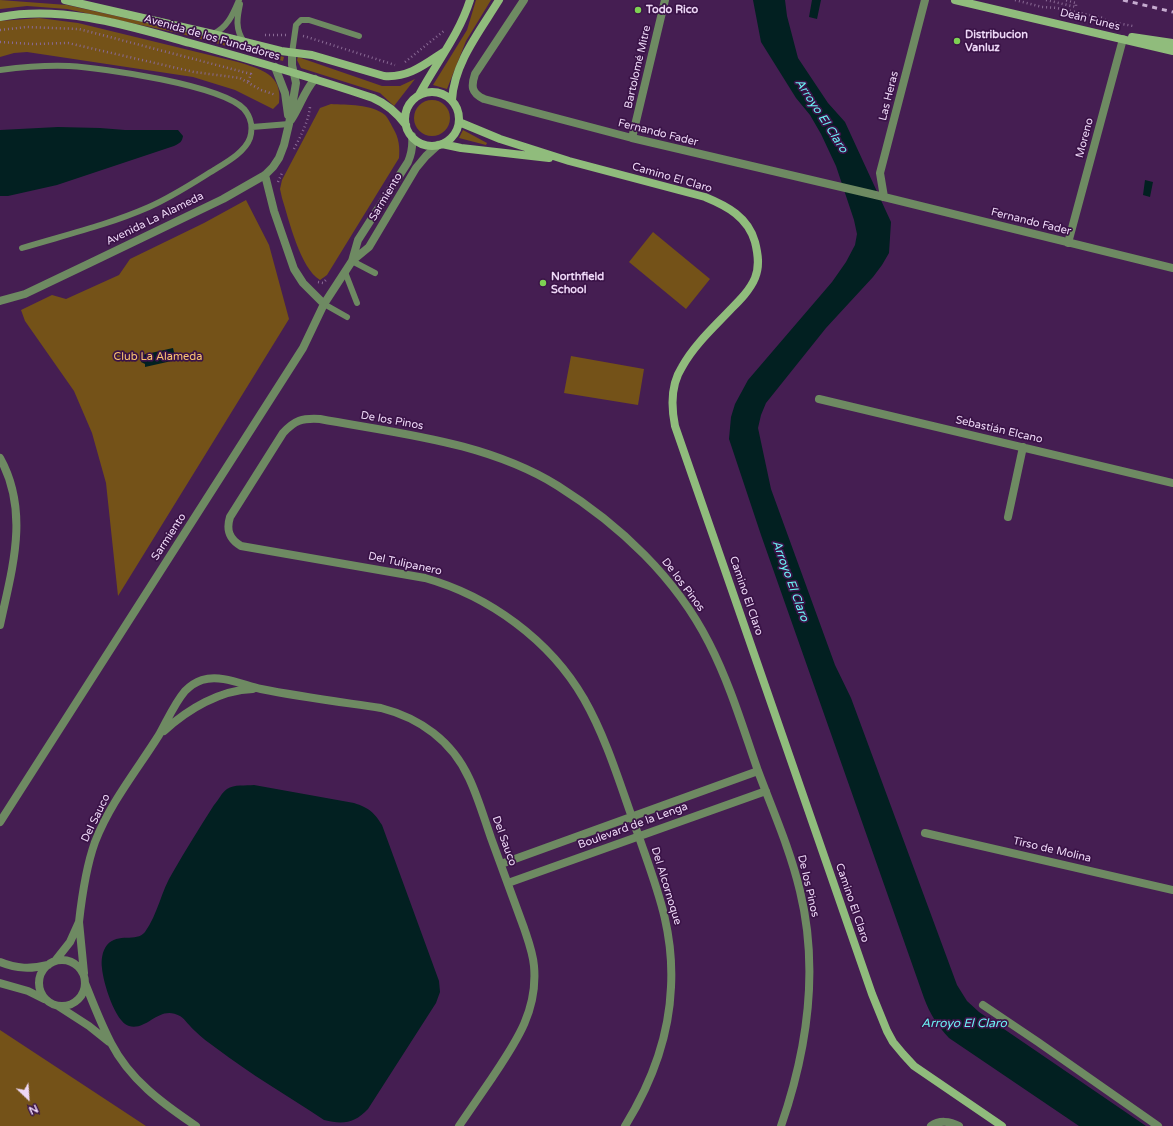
<!DOCTYPE html>
<html>
<head>
<meta charset="utf-8">
<style>
	body { margin:0 }
	#map { position:relative; width:1173px; height:1126px; overflow:hidden; background:#451e52; font-family:"Varela Round",sans-serif }
	canvas { display:block }
	.north { position:absolute; left:8px; top:1078px; width:40px; height:40px; -webkit-text-stroke:3px #3a1347; paint-order:stroke; rotate:155deg; font-size:11px; font-weight:700; line-height:16px; text-align:center; color:#eed8f7 }
	.north::after { content:''; display:block; margin:auto; width:14px; height:18px; background:#eed8f7; clip-path:polygon(50% 0,100% 100%,50% 72%,0 100%) }
</style>
</head>
<body>
<div id="map">
<canvas width="1173" height="1126"></canvas>
<div class="north">N</div>
</div>
<script>
const g = document.querySelector('canvas').getContext('2d');
g.lineJoin = 'round';
function fillPath(path, color) { g.fillStyle = color; g.fill(path, 'evenodd'); }
function trace(path, color, width, dash) { g.strokeStyle = color; g.lineWidth = width; g.lineCap = dash ? 'butt' : 'round'; g.setLineDash(dash || []); g.stroke(path); }
function label(font, color, halo, rows, align = 'center') {
  g.font = font + ' "Varela Round",sans-serif'; g.lineWidth = 3.5; g.setLineDash([]); g.textBaseline = 'middle'; g.strokeStyle = halo; g.fillStyle = color; for (const [text, x, y, turn = 0] of rows) {
    g.save(); g.translate(x, y); g.rotate((+turn || 0) * Math.PI / 180); g.textAlign = isNaN(turn) ? turn : align; if (halo) g.strokeText(text, 0, 0); g.fillText(text, 0, 0); g.restore();
  }
}
fillPath(new Path2D(`
	M0,0L67,5L178,30L284,57L283,61L178,33L67,9L27,6L0,9Z
	M476,0H491L466,41L447,89L433,85L467,30Z
	M39,18L78,23L238,62C260,69 283,74 279,103L273,109L235,90L193,77L27,52L14,53L0,57V21Z
	M298,57L382,86H400L415,79L394,106L380,93L301,68L297,60Z
	M414 118a18 18 0 1 1 36 0a18 18 0 1 1-36 0Z
	M331,104C347,105 372,104 385,115C388,118 391,124 393,128C399,138 400,147 399,158L327,275L320,280C300,268 289,220 282,198L280,189L282,180L320,108Z
	M463,130L487,143L486,145L459,138Z
	M246,200L269,245L289,319L118,596L106,483L92,433L74,391L25,321L21,310L52,295L66,299L119,275L130,259L204,223Z
	M653,232L710,279L686,309L629,262Z
	M571,356L644,369L638,405L564,393Z
	M0,1030L146,1126H0Z`), '#745218');
fillPath(new Path2D(`
	M753,0H785L787,16L798,58L828,103L845,122L891,222L889,253L882,265L873,277L826,328L766,403L761,415L758,428L771,489L835,665L851,698L957,985L967,1001L979,1012L1146,1126H1079L949,1038C937,1025 930,1014 924,998L761,535L729,439L731,417L735,404L748,380L832,282L846,262L855,245L857,234L854,220L836,166L821,134L810,115L796,98L761,42Z
	M812,0H821L817,19L809,17Z
	M58,127L100,128L125,130H178L183,136C182,142 180,143 174,146L57,185L8,196H0V130Z
	M1145,180L1153,182L1150,197L1143,195Z
	M173,348L176,360L145,367V364L141,362L142,355Z
	M254,785L354,803C369,808 374,812 382,825L439,981L440,992L436,1003L368,1109C355,1123 343,1125 324,1120C288,1096 250,1074 216,1048C209,1043 201,1037 195,1031C189,1026 186,1020 180,1016C159,1004 148,1031 129,1026C115,1022 103,982 102,968C101,961 102,951 107,945C118,932 136,943 145,932C158,914 161,891 173,872C186,849 200,827 214,805C218,801 222,792 227,789C234,784 246,786 254,785Z`), '#022021');
trace(new Path2D(`
	M1015,0L1042,7L1057,8L1103,18L1106,21L1133,26
	M1046,0L1076,7V3L1065,0
	M0,30L27,27L79,29L251,74L248,82
	M265,35H286
	M303,36L307,37L395,65
	M0,42L34,44L68,43L194,72L240,78L261,90L276,95
	M405,62L445,30
	M294,149C301,135 308,123 310,107
	M278,182L282,173
	M318,282L323,283L327,279`), '#8a6a95', 2.5, [1, 3]);
trace(new Path2D(`
	M240,4C237,18 235,29 244,42
	M213,34C228,27 233,14 239,0
	M292,53L296,25L301,20H309L359,36
	M0,70C23,67 46,65 69,66C104,68 221,85 244,109C251,117 253,128 250,138C245,152 227,162 214,170C193,183 172,197 149,207C108,225 65,235 22,248
	M252,127L289,124
	M352,261L375,273
	M345,272L357,303
	M324,304L347,317`), '#6e8a62', 6);
trace(new Path2D(`
	M524,0L475,74C471,86 471,93 484,99L632,138L884,197L1173,268
	M275,67L285,93L288,115
	M291,120C300,107 304,91 315,79
	M632,138L665,0
	M265,175L274,211L294,269L303,283L324,304
	M884,197L880,173L925,0
	M1068,243L1123,39
	M352,261L358,240L408,162C412,153 413,146 412,136
	M0,301L25,294L90,263L223,199L265,175L273,167L279,158L284,145L289,124L296,83L292,65V53
	M819,399L1173,483
	M0,458C30,512 12,569 0,625
	M1008,517L1023,447
	M164,731C188,709 220,690 253,689
	M0,822L303,348L324,304L352,261L369,247L416,168L426,156L438,145
	M925,833L1173,890
	M501,864L758,771
	M508,883L766,791
	M79,922C82,895 86,867 95,842C110,803 137,770 159,735C167,721 174,704 185,691C190,686 196,682 202,680C221,674 243,685 261,689C301,697 341,702 381,708C420,718 452,741 469,778C478,797 484,818 491,838C502,868 513,898 524,928C528,940 533,953 534,966C538,1011 516,1042 492,1078C481,1094 470,1110 459,1126
	M39 983a23 23 0 1 1 46 0a23 23 0 1 1-46 0Z
	M55,961L70,942L79,922L84,973
	M0,962C17,969 31,969 48,965
	M0,983L28,991L44,999
	M85,983C93,1003 101,1024 111,1043C130,1080 162,1103 196,1126
	M983,1005L1038,1042L1158,1126
	M58,1006L89,1026L109,1042
	M625,1126C651,1084 669,1036 671,987C674,930 657,889 639,837C622,791 608,741 584,699C550,640 489,596 425,578L241,546C229,539 226,530 230,517L283,433C295,420 302,418 320,419C401,434 487,442 558,486C620,525 676,578 709,643C730,684 743,728 758,771C773,811 790,849 800,891C819,969 807,1051 781,1126
	M931,1126C939,1120 950,1121 959,1126`), '#6e8a62', 8);
trace(new Path2D(`
	M65,0L213,34L281,51L312,55L384,76C409,78 425,64 445,51
	M955,0L1173,51
	M0,17C64,5 129,26 190,43C252,60 313,78 373,98C387,104 397,113 406,125
	M1132,37L1173,43
	M405 119a27 27 0 1 1 54 0a27 27 0 1 1-54 0Z
	M419,95C436,63 459,35 470,0
	M452,100C454,63 480,31 499,0
	M459,122L500,139L569,161L705,197C727,206 748,217 755,242C758,254 760,266 755,278C750,290 740,300 731,309C714,327 694,345 682,367C671,384 671,406 675,426L872,994L887,1031L893,1042L903,1054L914,1066L1002,1126
	M442,144L461,148L549,158`), '#90bc7c', 8);
trace(new Path2D(`
	M1123,0L1173,12`), '#c6acd0', 3, [5, 5]);
for (const [x, y, r, color] of [
	[638,10,4,"#7ed153"],
	[957,41,4,"#7ed153"],
	[543,283,4,"#7ed153"]
]) { const dot = new Path2D(); dot.arc(x, y, r, 0, 2 * Math.PI); g.fillStyle = color; g.fill(dot); trace(dot, '#3a1347', 1.5); }
label('bold 11px', '#eed8f7', '#3a1347', [
	["Todo Rico",646,10],
	["Distribucion",965,35],
	["Vanluz",965,48],
	["Northfield",551,277],
	["School",551,290]
], 'left');
label('11px', '#eed8f7', '#3a1347', [
	["Deán Funes",1090,20,14],
	["Avenida de los Fundadores",212,38,16],
	["Bartolomé Mitre",638,67,-77],
	["Las Heras",889,96,-76],
	["Fernando Fader",658,133,14],
	["Moreno",1085,138,-75],
	["Camino El Claro",672,178,16],
	["Sarmiento",386,197,-59],
	["Avenida La Alameda",155,219,-26],
	["Fernando Fader",1031,222,14],
	["De los Pinos",392,421,10],
	["Sebastián Elcano",999,430,13],
	["Sarmiento",169,537,-57],
	["Del Tulipanero",405,564,12],
	["De los Pinos",683,585,53],
	["Camino El Claro",746,596,71],
	["Del Sauco",96,818,-64],
	["Boulevard de la Lenga",633,826,-20],
	["Del Sauco",504,841,70],
	["Tirso de Molina",1052,850,13],
	["Del Alcornoque",666,886,73],
	["De los Pinos",808,886,77],
	["Camino El Claro",852,903,71]
]);
label('11px', '#fbc472', '#3a1347', [
	["Club La Alameda",158,357]
]);
label('italic 12px', '#6bf3f5', '#3a1347', [
	["Arroyo El Claro",821,116,57],
	["Arroyo El Claro",790,581,70],
	["Arroyo El Claro",964,1024]
]);
</script>
</body>
</html>
